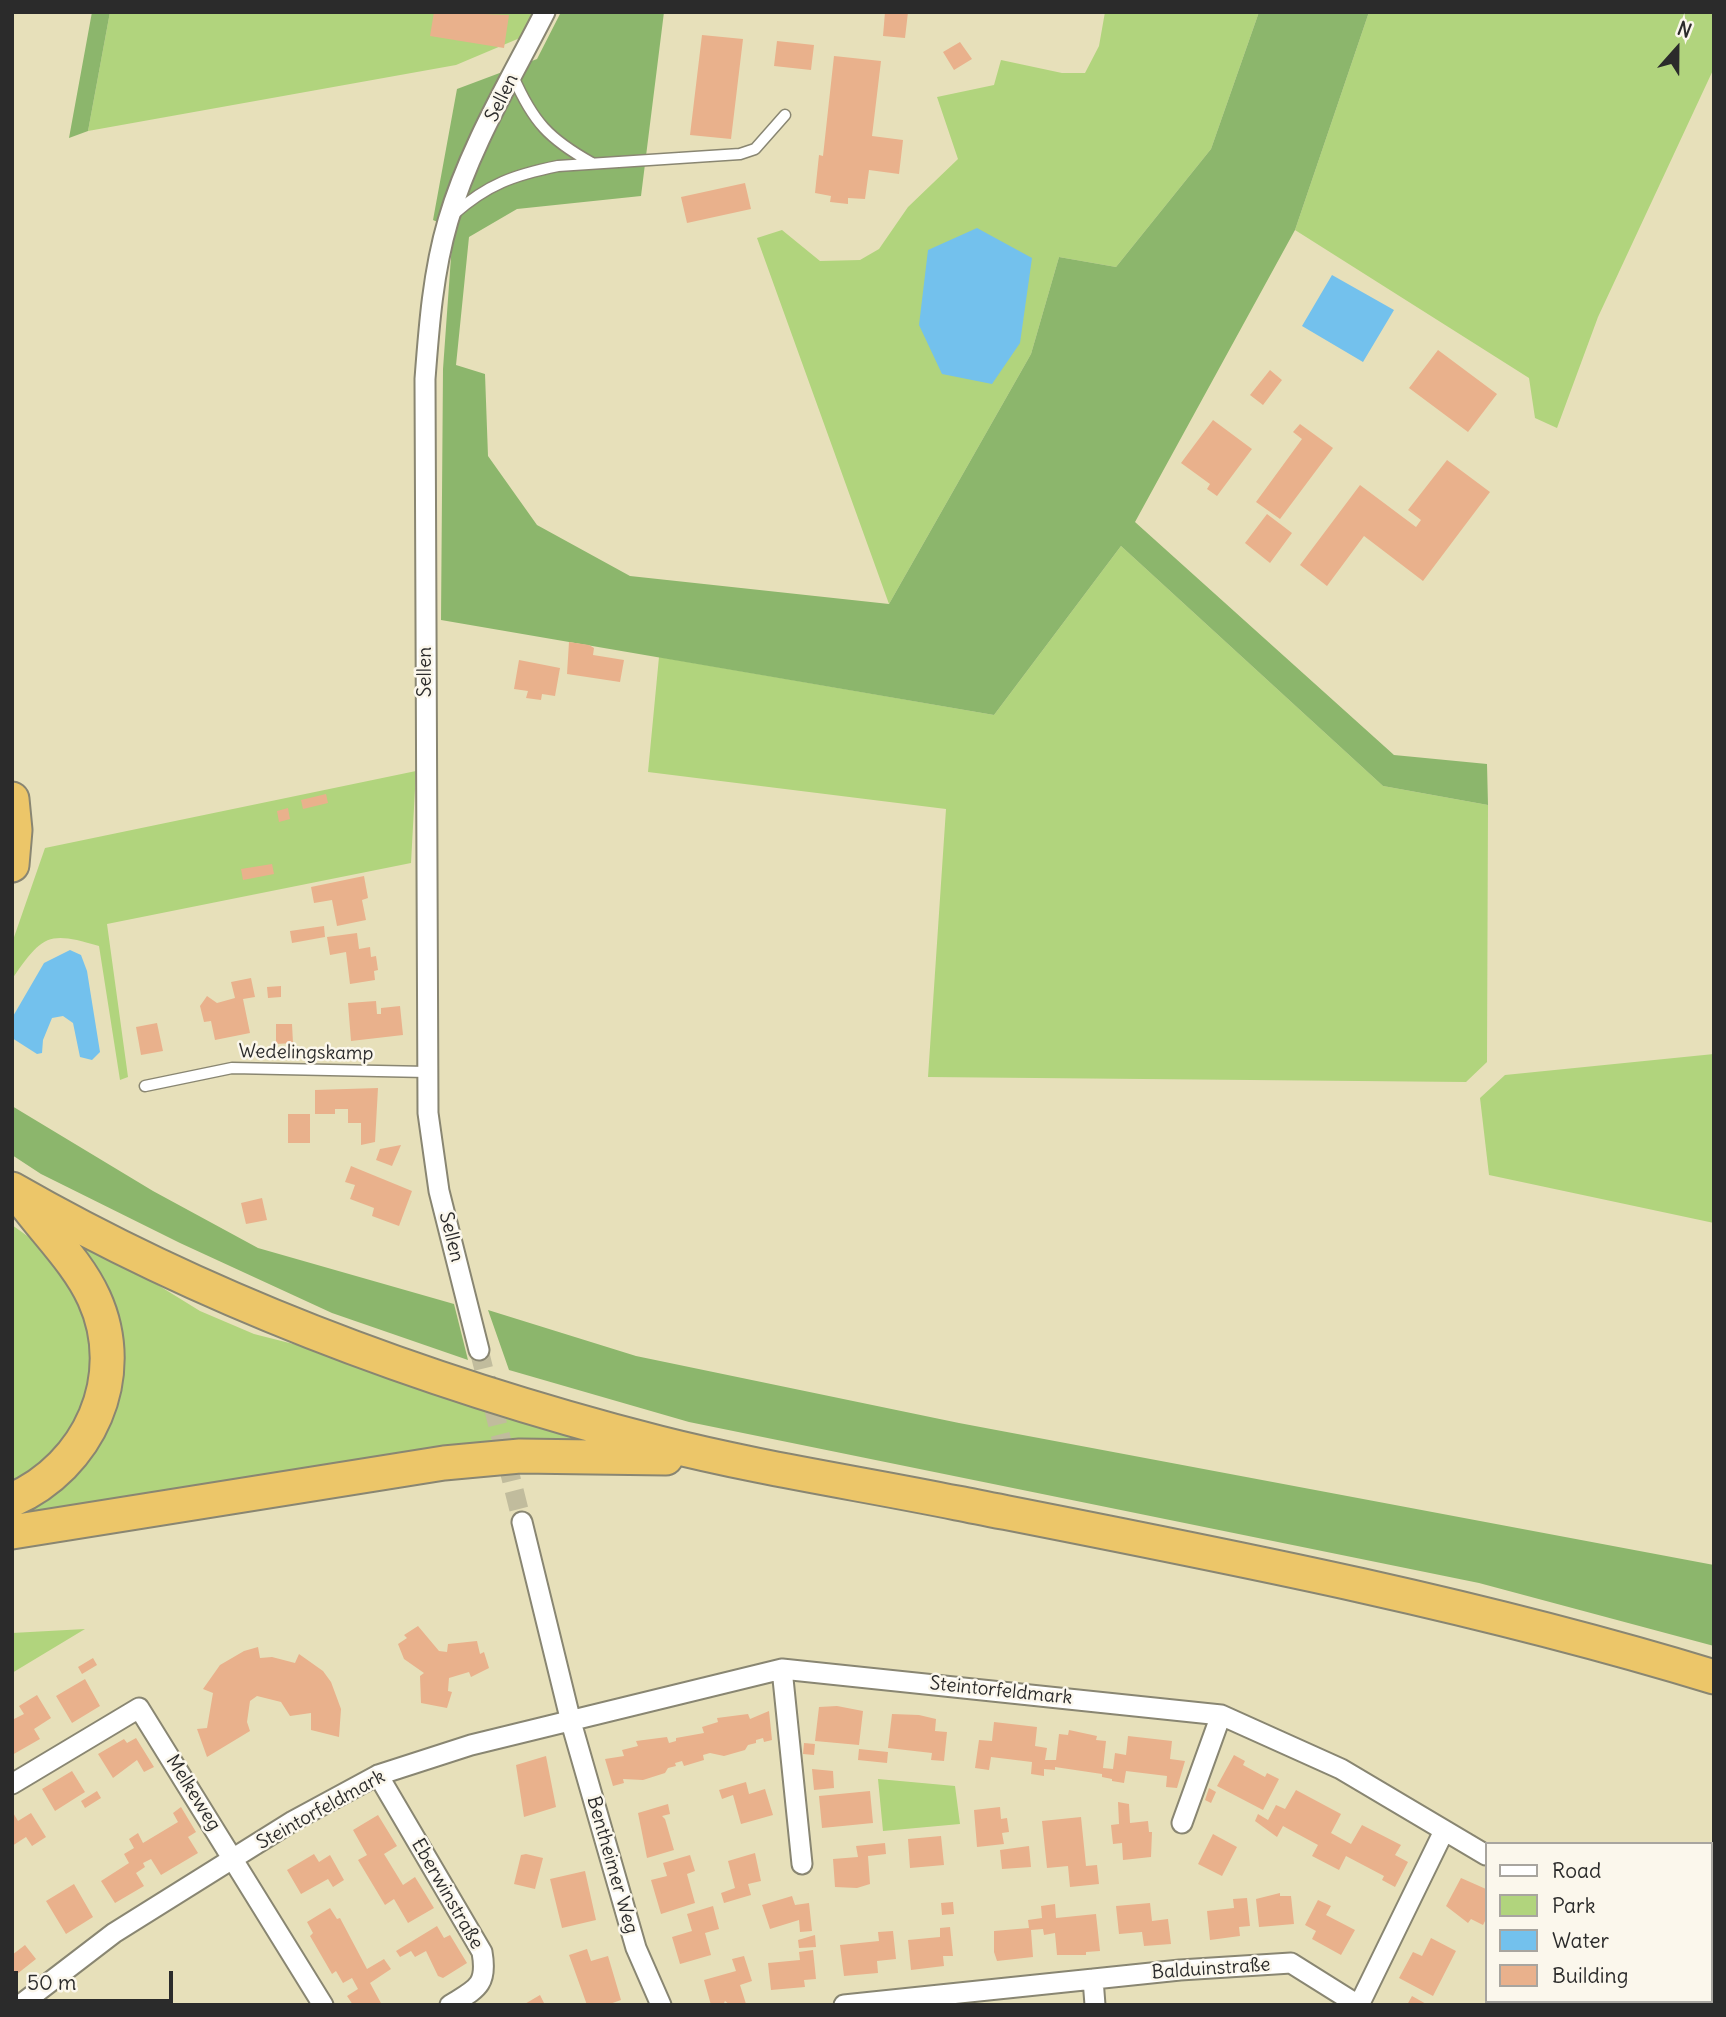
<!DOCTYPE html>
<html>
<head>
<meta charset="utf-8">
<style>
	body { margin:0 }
	#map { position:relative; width:1726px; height:2017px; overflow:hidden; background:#e7e0ba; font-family:Delius,sans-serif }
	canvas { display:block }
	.frame { position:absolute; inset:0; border:14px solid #2b2b2b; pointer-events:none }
	.legend { position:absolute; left:1485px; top:1842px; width:228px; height:161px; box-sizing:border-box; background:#fbf7ec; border:2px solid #a8a59f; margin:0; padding:9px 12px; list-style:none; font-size:21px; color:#2b2b2b }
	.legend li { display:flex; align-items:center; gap:14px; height:35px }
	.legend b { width:35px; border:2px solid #a8a59f }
	.north { position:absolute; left:1642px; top:14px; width:70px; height:70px; -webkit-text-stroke:5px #fbf7ec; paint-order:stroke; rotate:21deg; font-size:19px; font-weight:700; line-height:28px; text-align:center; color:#2b2b2b }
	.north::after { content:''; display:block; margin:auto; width:24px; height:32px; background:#2b2b2b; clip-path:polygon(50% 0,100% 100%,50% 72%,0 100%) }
	.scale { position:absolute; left:14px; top:1971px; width:159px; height:32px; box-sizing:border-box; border:4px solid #2b2b2b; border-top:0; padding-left:9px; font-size:21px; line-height:24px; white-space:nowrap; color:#2b2b2b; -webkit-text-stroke:5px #fbf7ec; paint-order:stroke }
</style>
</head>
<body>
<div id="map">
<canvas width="1726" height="2017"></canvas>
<div class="frame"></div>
<ul class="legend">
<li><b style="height:9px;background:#fff"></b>Road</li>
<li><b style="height:19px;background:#b1d47d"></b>Park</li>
<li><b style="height:19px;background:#73c1ed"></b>Water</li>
<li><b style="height:19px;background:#e9b18c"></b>Building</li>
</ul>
<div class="north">N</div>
<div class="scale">50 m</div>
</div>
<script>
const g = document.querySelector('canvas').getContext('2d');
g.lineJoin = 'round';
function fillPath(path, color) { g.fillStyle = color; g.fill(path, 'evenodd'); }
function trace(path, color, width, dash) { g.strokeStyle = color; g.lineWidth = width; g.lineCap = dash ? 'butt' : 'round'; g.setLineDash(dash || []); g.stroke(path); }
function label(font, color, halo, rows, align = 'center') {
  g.font = font + ' Delius,sans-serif'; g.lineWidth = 5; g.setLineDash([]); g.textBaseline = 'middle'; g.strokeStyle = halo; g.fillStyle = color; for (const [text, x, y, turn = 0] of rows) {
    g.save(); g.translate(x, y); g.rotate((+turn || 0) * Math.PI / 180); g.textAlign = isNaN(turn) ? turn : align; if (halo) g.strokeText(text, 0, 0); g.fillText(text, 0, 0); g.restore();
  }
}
fillPath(new Path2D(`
	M110,12H539L527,35L456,65L88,131Z
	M1105,12H1259L1211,149L1116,267L1059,257L1031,354L889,604L757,238L782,230L820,261L860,260L879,249L908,207L958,159L937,97L994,85L1001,60L1062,73H1085L1099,46Z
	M1369,12H1714V68L1598,317L1557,428L1535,418L1529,378L1295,230Z
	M1121,546L1383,786L1488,805L1487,1062L1466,1082L928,1077L946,809L648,772L659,657L994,715Z
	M416,771L411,863L107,924L128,1077L120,1080L99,946C47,930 42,936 12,979V943L45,848Z
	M1714,1054V1223L1489,1175L1480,1098L1505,1075Z
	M12,1225L33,1240L83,1297L96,1370L74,1434L12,1487Z
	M74,1239L127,1266L200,1311L254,1334L313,1349L608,1443L12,1520L106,1416Z
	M85,1629L12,1673V1633Z
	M878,1779L955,1786L960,1824L883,1831Z`), '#b1d47d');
fillPath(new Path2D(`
	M92,12H110L88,131L69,138Z
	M561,12H664L641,196L517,209L469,237L456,365L485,374L488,456L537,525L630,576L889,604L1031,354L1059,257L1116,267L1211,149L1259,12H1369L1295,230L1135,522L1394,755L1487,764L1488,805L1383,786L1121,546L994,715L441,620L443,369L453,229L433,220L457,89L537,59Z
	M12,1106L153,1191L258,1248L454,1304L468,1360L332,1313L180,1243L41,1174L12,1155Z
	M488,1310L636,1356L959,1423L1714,1565V1646L1479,1583L689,1422L509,1370Z`), '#8cb66c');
fillPath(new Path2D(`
	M977,228L1032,258L1020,343L992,384L942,374L919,325L928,250Z
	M1332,275L1394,310L1363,362L1302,326Z
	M70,950L81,955L87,971L100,1052L92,1060L80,1057L73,1023L63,1016L52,1018L43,1040L42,1053L37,1054L12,1038V1018L44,963Z`), '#73c1ed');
fillPath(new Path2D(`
	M434,12L509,15L504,48L430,36Z
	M885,12H908L905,38L883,36Z
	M702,35L743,39L731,139L690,135Z
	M777,41L814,45L811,70L774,66Z
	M960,42L972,59L954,70L943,52Z
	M834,56L881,61L872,136L903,140L899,174L869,170L865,199L848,198V204L830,202L831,196L815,193L819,155L823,156Z
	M745,183L751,209L687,223L681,197Z
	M1438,350L1497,394L1468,432L1409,388Z
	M1270,370L1282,380L1263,405L1250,395Z
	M1213,420L1252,449L1217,496L1207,489L1210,484L1181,463Z
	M1300,424L1333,448L1280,519L1256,502L1302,439L1293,432Z
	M1447,460L1490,492L1423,581L1364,536L1327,586L1300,565L1360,485L1416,527L1421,520L1408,510Z
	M1267,514L1292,533L1270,563L1245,543Z
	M569,642L589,645L594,648L593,655L624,660L620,682L567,674Z
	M519,660L560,668L555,696L542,694L541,700L526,698L528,691L514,689Z
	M326,794L328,803L303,809L301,800Z
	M288,808L290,819L279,822L277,811Z
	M272,864L274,874L243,880L241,869Z
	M364,876L368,898L362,900L366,920L337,926L332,900L314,903L311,887Z
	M324,926L325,937L292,943L290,931Z
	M357,933L359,949L370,947L371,957L376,956L378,970L374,971L375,980L350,984L346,952L330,955L327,937Z
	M251,978L255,997L243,999L250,1033L215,1040L211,1021L204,1022L200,1006L207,996L217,1003L235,998L231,982Z
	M281,986V997L268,998L267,987Z
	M376,1001L377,1014H381V1008L400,1006L403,1035L351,1041L348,1003Z
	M157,1023L163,1051L141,1055L136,1027Z
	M276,1024H292L293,1043L276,1044Z
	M378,1088L375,1142L361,1145V1123H348V1109H335V1114H315V1090Z
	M288,1114H310V1143H288Z
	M401,1145L392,1166L376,1160L380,1149Z
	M351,1166L412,1191L399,1226L372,1216L374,1208L350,1199L355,1185L345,1182Z
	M262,1198L267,1220L246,1224L241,1203Z
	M418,1626L439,1651L447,1652L448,1644L477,1641L480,1654L484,1652L489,1668L471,1677L469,1672L449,1678L448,1691L452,1692L447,1708L421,1703L420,1676L424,1673L404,1659L398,1644L407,1638L404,1635Z
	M258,1647L260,1658L272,1657L295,1663L299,1654L323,1671L331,1682L341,1709L339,1737L311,1730V1713L290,1716L281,1702L257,1696L250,1701L247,1722L250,1731L207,1757L197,1729L207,1728L213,1693L203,1689L220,1665L244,1651Z
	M93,1658L97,1665L82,1674L78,1667Z
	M85,1679L100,1706L72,1723L56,1696Z
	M37,1695L51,1718L34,1729L40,1739L12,1755V1720L24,1714L19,1706Z
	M837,1706L863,1711L859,1745L815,1741L819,1707Z
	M769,1711L772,1740L764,1742L763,1738L756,1740V1743L748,1745L745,1750L724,1756L710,1753L703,1755L704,1760L684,1766L682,1761L675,1763L676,1766L668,1768L665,1773L643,1780L623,1779L624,1783L613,1786L605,1759L624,1756L622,1750L638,1746L636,1741L667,1737L669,1743L676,1741V1738L704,1733L702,1727L718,1722L717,1718L748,1714L750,1719Z
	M892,1714L919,1715L936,1719L935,1731L947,1732L944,1761L931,1760L932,1753L888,1748Z
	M994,1722L1037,1727L1035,1746L1047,1748L1045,1760H1056L1059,1734L1068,1735L1069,1730L1097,1736L1096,1740L1106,1741L1103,1768L1113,1769L1115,1753L1126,1755L1128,1736L1172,1741L1170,1759L1185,1761L1177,1788L1166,1787L1167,1776L1126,1771L1124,1783L1112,1781V1779L1102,1777V1774L1055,1767V1770L1044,1769V1776L1031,1774L1032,1762L991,1757L989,1770L975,1768L979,1740L992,1741Z
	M136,1738L154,1767L144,1772L137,1760L113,1778L98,1754L124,1739L127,1743Z
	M804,1743L815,1744L814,1755L803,1754Z
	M859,1749L888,1752L887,1763L858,1760Z
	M1234,1755L1245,1761L1243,1765L1265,1777L1267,1773L1279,1779L1263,1810L1217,1786Z
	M546,1756L556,1807L524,1817L516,1765Z
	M812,1769L833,1771L834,1788L814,1790Z
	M72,1771L85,1792L55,1811L42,1789Z
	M746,1782L749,1794L765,1789L773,1815L741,1824L733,1795L722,1799L719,1790Z
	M1209,1788L1216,1792L1211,1803L1205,1800Z
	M1296,1790L1341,1814L1331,1833L1351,1844L1362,1825L1401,1845L1395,1855L1408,1862L1395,1887L1382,1880L1384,1876L1346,1856L1339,1870L1312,1856L1318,1845L1283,1826L1277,1837L1255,1821L1258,1814L1268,1820L1276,1805L1285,1809Z
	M97,1791L101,1798L85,1808L81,1801Z
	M870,1791L873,1823L822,1828L819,1796Z
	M1118,1802L1129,1804L1130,1823L1148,1821L1149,1832H1152L1151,1857L1123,1860L1122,1843L1113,1844L1111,1825L1119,1824Z
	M668,1804L670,1814L662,1816L665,1819L674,1850L647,1858L638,1813Z
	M181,1807L196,1832L188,1837L198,1853L161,1875L151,1859L143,1863L145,1867L136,1873L144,1886L115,1903L101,1881L129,1863L124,1854L134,1848L129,1839L138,1833L143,1843L178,1822L173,1813Z
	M1000,1807L1001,1819L1007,1818L1009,1832L1002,1833L1004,1844L977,1847L974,1810Z
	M12,1811L18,1821L31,1813L46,1837L32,1846L26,1837L12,1846Z
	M378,1815L397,1846L384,1854L403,1885L415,1877L434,1908L408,1923L394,1899L385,1905L358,1860L367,1855L353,1830Z
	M1081,1817L1086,1866L1097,1865L1099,1884L1070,1887L1068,1866L1047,1868L1042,1821Z
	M1213,1834L1237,1847L1222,1876L1198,1864Z
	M941,1836L944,1865L910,1868L908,1839Z
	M885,1843L886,1854L868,1856L870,1884L857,1888L835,1887L833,1859L858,1857L856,1846Z
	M1029,1846L1031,1867L1002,1869L1000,1850Z
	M755,1853L761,1881L748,1884L751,1895L724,1903L721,1893L735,1888L728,1861Z
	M314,1854L319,1862L330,1855L344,1880L333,1887L328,1879L301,1894L287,1870Z
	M526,1854L543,1858L535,1889L514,1884L521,1855Z
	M690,1855L695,1871L687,1874L695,1903L661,1914L651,1880L667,1876L663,1863Z
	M585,1871L596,1920L562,1928L550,1879Z
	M1461,1878L1486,1889V1919L1483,1925L1471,1919L1468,1923L1446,1906Z
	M74,1884L93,1917L66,1934L46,1901Z
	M1280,1893V1896H1291L1294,1924L1259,1927L1256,1899Z
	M792,1896L795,1905L809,1903L812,1931L800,1932L799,1920L770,1929L762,1905Z
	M1247,1898L1250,1926L1239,1927L1240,1936L1210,1940L1207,1911L1234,1908L1233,1899Z
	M1318,1900L1331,1906L1326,1915L1355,1930L1341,1955L1312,1939L1316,1931L1305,1925Z
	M953,1902L954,1914L942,1915L941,1903Z
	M1150,1903L1152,1921L1168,1919L1171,1944L1144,1946L1142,1932L1119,1934L1116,1906Z
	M1055,1904L1056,1918L1096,1914L1100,1951L1086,1952V1955H1057L1055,1933L1044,1935L1043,1929L1031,1930L1033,1957L997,1961L994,1952V1931L1029,1928L1028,1920L1042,1918L1041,1906Z
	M713,1906L719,1929L705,1933L711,1955L680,1964L672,1937L692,1931L687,1914Z
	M330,1908L337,1919L340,1918L367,1969L384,1959L391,1969L370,1983L382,2005H353L347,1996L358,1989L352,1978L343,1983L336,1971L332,1974L310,1936L313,1933L307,1922Z
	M437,1926L444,1938L450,1935L467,1963L443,1978L438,1976L426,1951L415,1957L411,1951L400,1957L396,1951Z
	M950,1927L953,1956H943L944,1966L911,1970L908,1940L940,1937V1928Z
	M893,1931L896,1959L877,1961L878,1973L844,1976L840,1945L879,1941L878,1932Z
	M815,1935L816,1947L799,1948L798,1940Z
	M1431,1938L1456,1951L1433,1996L1399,1978L1413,1952L1422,1956Z
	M25,1945L36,1959L12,1978V1955Z
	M587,1949L591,1961L608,1956L621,2000L607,2005H587L569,1955Z
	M813,1950L816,1979L804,1980L805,1987L771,1990L768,1963L800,1960L799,1952Z
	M744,1956L752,1981L740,1985L746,2004L730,2005L725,2001L723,2005H711L704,1980L736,1971L732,1959Z
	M540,1995L545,2005H523Z
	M1412,1996L1428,2005H1407Z
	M1509,2001H1530L1528,2005H1508Z
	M1620,2001H1669L1667,2005H1626Z`), '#e9b18c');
trace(new Path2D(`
	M479,1350L522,1522`), '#c1bc9d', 19, [19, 10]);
const lane = new Path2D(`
	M513,76C533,122 549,139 592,163
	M454,214C488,184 514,175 558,166L740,154L755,149L785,115
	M145,1086L232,1068L427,1072`);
const street = new Path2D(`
	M479,1350L439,1191L428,1113L425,379C429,326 433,272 448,221C469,148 511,79 545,12
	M522,1522L571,1722L636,1948L661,2005
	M782,1669L802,1864
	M378,1775L482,1952C488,1986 476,1989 450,2005
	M12,1784L139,1708L323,2005
	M1182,1823L1221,1715
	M1710,1975L1714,1977
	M1093,1979L1095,2005
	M20,2005L114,1933L293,1821L378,1775L471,1745L782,1669L1221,1715L1341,1769L1486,1855
	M844,2005L1180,1970L1291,1963L1358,2005
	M1359,2005L1444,1831
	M1568,2005L1570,2001`);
const highway = new Path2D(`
	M12,799L15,830L12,865
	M12,1189C214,1305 434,1385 659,1443C757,1468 858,1483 957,1503C1211,1553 1465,1601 1714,1677
	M12,1500C89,1466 130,1377 94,1298C78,1263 47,1233 24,1202
	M12,1532L444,1463L520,1456L666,1458`);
trace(lane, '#898672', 13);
trace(street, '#898672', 23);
trace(highway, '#898672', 37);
trace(lane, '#fff', 10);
trace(street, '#fff', 19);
trace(highway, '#ecc669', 33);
label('19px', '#2b2b2b', '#fbf7ec', [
	["Sellen",502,98,-64],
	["Sellen",426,672,-90],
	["Wedelingskamp",306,1053,1],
	["Sellen",451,1237,76],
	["Steintorfeldmark",1001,1691,6],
	["Melkeweg",193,1793,58],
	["Steintorfeldmark",321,1810,-29],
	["Bentheimer Weg",612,1865,74],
	["Eberwinstraße",447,1894,60],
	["Balduinstraße",1211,1969,-4]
]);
</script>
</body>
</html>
